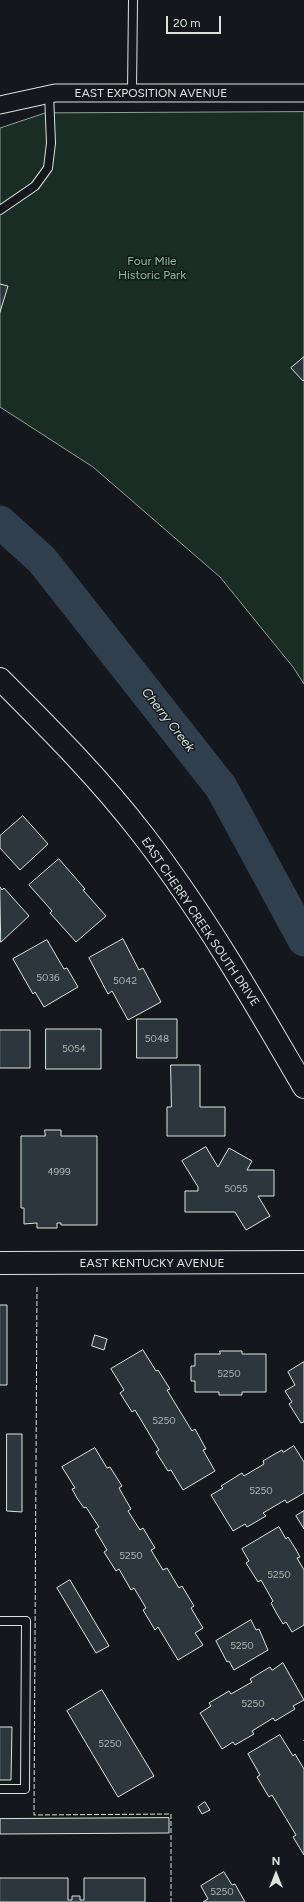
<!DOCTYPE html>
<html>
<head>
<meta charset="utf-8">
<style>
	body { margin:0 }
	#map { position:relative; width:304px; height:1902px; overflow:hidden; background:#14181c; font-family:Figtree,sans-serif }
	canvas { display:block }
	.north { position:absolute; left:256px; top:1854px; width:40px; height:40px; -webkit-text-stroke:3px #14181c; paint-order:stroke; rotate:0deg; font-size:11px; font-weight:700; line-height:16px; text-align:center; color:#d8e6dc }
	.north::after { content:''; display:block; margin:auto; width:14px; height:18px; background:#d8e6dc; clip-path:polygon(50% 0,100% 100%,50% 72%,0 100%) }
	.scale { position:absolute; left:166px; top:16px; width:55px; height:18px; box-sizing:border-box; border:2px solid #d8e6dc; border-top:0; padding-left:5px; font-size:12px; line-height:14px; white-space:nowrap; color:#d8e6dc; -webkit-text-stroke:3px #14181c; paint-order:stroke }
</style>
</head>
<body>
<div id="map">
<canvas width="304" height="1902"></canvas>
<div class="north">N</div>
<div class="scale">20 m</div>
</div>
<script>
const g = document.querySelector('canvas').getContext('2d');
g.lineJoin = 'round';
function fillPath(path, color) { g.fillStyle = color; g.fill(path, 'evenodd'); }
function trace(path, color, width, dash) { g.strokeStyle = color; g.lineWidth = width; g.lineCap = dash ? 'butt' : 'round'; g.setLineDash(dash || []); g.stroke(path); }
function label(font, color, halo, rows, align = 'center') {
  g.font = font + ' Figtree,sans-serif'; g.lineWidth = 3; g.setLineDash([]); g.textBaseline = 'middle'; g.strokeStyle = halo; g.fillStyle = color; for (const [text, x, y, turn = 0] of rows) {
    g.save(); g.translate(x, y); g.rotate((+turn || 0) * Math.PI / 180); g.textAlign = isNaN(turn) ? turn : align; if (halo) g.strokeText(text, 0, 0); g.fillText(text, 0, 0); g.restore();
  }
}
const green = new Path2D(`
	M304,112V684L293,667L220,577L93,467L0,407V128L45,113Z`);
fillPath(green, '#1a2d24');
trace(green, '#939e99', 1);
trace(new Path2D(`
	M0,522L42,560L221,787L304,940`), '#2f3f4d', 33);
const building = new Path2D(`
	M0,284L8,286L0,312Z
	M304,357V380L303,381L291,368Z
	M23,816L48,844L20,870L0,848V836Z
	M59,859L85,889L83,890L106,916L76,942L50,913L52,911L29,885Z
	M0,887L2,890L4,888L29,916L1,942Z
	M123,939L139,970L143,968L161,1002L128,1020L112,991L108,994L89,958Z
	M47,940L64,969L67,968L78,987L44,1007L35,992L33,994L13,959Z
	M137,1019H177V1058H137Z
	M46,1029H101V1069H46Z
	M0,1030H30V1068H0Z
	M171,1065H200V1107H225V1136H167V1107H171Z
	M45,1130H61V1136H97V1225H61V1223H57V1228H37V1223L24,1224V1208H21V1136H45Z
	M206,1147L218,1167L229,1148L252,1161L247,1170H274V1196H258L270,1216L246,1230L235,1212H185V1191H198V1187L182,1161Z
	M0,1305H7V1385H0Z
	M95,1335L107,1339L104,1350L92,1346Z
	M143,1350L156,1371L158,1370L170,1389L167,1390L192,1431L195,1429L206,1449L203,1450L215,1471L183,1490L171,1470L168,1471L156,1452L159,1450L135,1410L132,1412L120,1393L124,1390L111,1369Z
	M220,1351H242V1354H266V1392H242V1395H219V1392H195V1381H191V1366H195V1354H220Z
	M304,1362V1422L301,1423L289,1404L292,1402L285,1391L295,1385L288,1372Z
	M7,1434H22V1512L7,1511Z
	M294,1446L304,1462V1493L287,1503L285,1500L263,1513L266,1516L247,1527L245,1524L233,1531L211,1495L223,1488L221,1486L242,1473L244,1476L264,1464L263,1461L273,1455L282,1450L283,1452Z
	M95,1448L107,1468L110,1467L122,1486L119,1488L131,1509L128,1511L140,1530L143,1528L155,1548L151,1550L163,1570L167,1568L179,1588L182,1586L194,1606L191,1608L203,1628L195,1633L203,1645L178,1660L158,1627L155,1630L143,1610L146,1608L134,1588L131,1590L119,1569L116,1571L104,1552L107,1550L95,1530L99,1527L86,1507L84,1508L77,1498L72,1489L75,1488L62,1467Z
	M304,1511V1529L296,1516Z
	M279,1527L286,1539L288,1537L295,1548L300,1557L297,1558L304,1570V1625L292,1632L286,1622L283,1624L277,1614L271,1603L273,1601L261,1580L258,1582L246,1563L249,1561L242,1549Z
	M70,1580L109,1646L96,1653L57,1588Z
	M251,1620L256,1630L259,1629L268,1650L234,1670L229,1661L227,1662L216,1641Z
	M283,1663L304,1700L293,1706L295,1709L275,1721L273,1718L252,1731L254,1734L235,1745L233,1742L222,1749L200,1713L211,1706L209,1703L229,1691L231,1694L252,1682L250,1679L270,1667L272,1670Z
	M102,1690L154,1776L118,1797L67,1711Z
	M0,1727H12L11,1780H0Z
	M280,1735L293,1756L295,1754L304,1769V1855L293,1837L296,1835L272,1795L269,1797L257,1777L260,1775L248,1754Z
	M205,1802L210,1810L202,1814L198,1807Z
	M169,1818V1833L0,1834V1819Z
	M224,1872L232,1885L235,1884L245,1902H203L208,1899L201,1886Z
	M0,1878H68V1900H72V1896H80V1900H84V1878H145V1902H0Z`);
fillPath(building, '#2c363c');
trace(building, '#d8e6dc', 1);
const lane = new Path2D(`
	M132,93L133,0
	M0,210L35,186L48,168L51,143L49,94
	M0,1621H26L25,1789H0`);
const street = new Path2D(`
	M0,105L55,93H304`);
const secondary = new Path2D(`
	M0,679C50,729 100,779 143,835C204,914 254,1001 304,1087
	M0,1263L304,1262`);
trace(lane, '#d8e6dc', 10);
trace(street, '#d8e6dc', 19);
trace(secondary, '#d8e6dc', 24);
trace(lane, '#14181c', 8);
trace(street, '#14181c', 17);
trace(secondary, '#14181c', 22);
trace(new Path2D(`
	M37,1287L34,1815L171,1814V1902
	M304,1740V1741`), '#d8e6dc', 1, [5, 2]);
label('10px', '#adbab4', null, [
	["5036",48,978],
	["5042",125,981],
	["5048",157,1039],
	["5054",74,1049],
	["4999",59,1172],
	["5055",236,1189],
	["5250",229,1374],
	["5250",164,1421],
	["5250",261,1491],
	["5250",131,1556],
	["5250",279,1575],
	["5250",242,1646],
	["5250",253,1704],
	["5250",110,1744],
	["5250",222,1892]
]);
label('12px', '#d8e6dc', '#14181c', [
	["EAST EXPOSITION AVENUE",151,93],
	["EAST CHERRY CREEK SOUTH DRIVE",200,922,56],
	["EAST KENTUCKY AVENUE",152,1263]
]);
label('12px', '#8ac095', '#14181c', [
	["Four Mile",152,261],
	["Historic Park",152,275]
]);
label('italic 13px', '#d8e6dc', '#14181c', [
	["Cherry Creek",168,720,52]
]);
</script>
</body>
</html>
